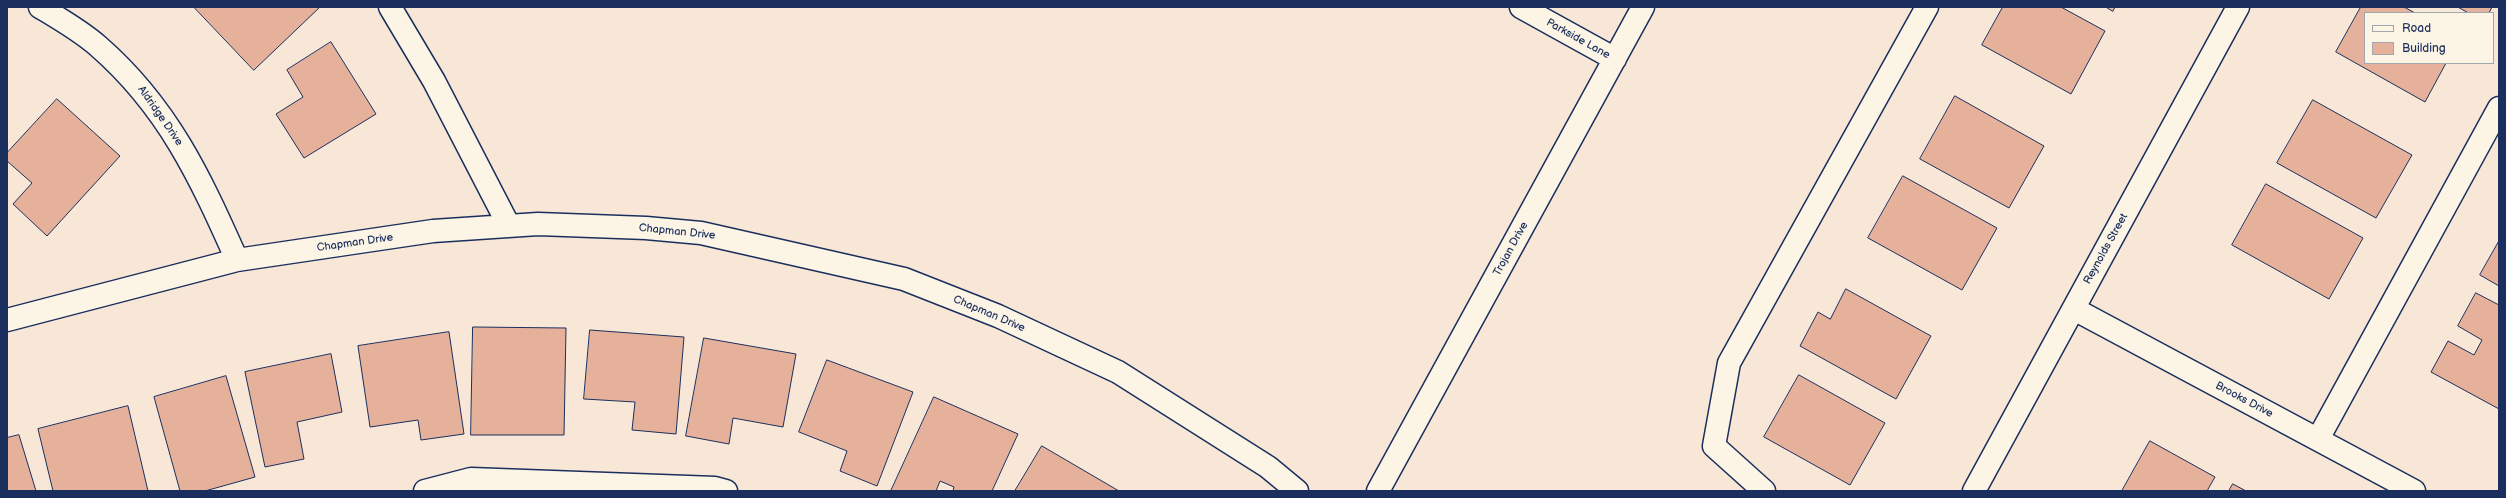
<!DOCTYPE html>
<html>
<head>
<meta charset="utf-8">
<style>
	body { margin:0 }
	#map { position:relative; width:2506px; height:498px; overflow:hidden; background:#f8e7d6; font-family:"Balsamiq Sans",sans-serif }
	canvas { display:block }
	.frame { position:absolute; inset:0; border:8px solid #1b2f5e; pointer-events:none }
	.legend { position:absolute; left:2364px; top:12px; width:130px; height:52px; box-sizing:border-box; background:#fcf5e5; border:1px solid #a2a6af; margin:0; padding:5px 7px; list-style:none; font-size:12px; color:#1b2f5e }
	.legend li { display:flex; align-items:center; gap:8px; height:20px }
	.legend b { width:20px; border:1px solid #a2a6af }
</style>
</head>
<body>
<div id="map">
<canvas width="2506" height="498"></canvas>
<div class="frame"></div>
<ul class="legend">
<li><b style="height:5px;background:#fcf5e5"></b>Road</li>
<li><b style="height:11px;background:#e6b19a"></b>Building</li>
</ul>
</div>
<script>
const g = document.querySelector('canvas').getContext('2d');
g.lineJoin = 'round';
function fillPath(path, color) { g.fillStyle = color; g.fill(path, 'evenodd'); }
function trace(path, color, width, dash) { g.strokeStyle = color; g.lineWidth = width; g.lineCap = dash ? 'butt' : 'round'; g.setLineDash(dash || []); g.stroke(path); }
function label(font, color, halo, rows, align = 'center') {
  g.font = font + ' "Balsamiq Sans",sans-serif'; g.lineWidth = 3; g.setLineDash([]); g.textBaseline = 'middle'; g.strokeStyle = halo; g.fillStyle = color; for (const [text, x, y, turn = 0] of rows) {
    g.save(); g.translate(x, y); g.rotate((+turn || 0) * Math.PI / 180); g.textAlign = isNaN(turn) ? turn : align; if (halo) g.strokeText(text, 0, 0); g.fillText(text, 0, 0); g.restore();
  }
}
const building = new Path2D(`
	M194,7H320L254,70Z
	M2003,7H2061L2105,31L2071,94L1982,45Z
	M2106,7H2115L2113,11Z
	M2361,7H2404L2415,13H2365V63H2446L2425,102L2336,52Z
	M2458,7H2492L2489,13H2469Z
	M331,42L376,114L304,158L276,114L303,97L287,70Z
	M1955,96L2044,146L2009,208L1920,159Z
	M57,99L120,156L47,236L13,204L32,183L7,161V153Z
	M2313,100L2412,155L2376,218L2277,163Z
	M1903,176L1997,228L1962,290L1868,238Z
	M2266,184L2363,238L2329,299L2232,245Z
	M2499,241V286L2480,275Z
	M1846,289L1931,336L1896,399L1800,346L1818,312L1830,319Z
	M2476,293L2499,305V409L2431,372L2448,341L2474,355L2482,340L2458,326Z
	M473,327L566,328L564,435H471Z
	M590,330L684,337L676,434L632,430L635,402L584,399Z
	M449,332L464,434L421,440L418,420L370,427L358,346Z
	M704,338L796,354L783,427L733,418L729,444L686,436Z
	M331,354L342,412L297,422L304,459L265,467L245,372Z
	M827,360L913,392L877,486L840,471L847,451L799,432Z
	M1799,375L1885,423L1850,485L1764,437Z
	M226,376L255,477L205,491H180L154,397Z
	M934,397L1018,434L992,491H953L954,487L940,481L936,491H891Z
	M128,406L148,491H53L38,429Z
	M19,435L36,491H7V438Z
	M2150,441L2215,477L2207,491H2122Z
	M1042,446L1119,491H1015Z
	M2233,484L2246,491H2229Z`);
fillPath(building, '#e6b19a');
trace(building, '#1b2f5e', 1);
const minor = new Path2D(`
	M40,7C60,19 81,31 98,46C168,107 200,177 237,260
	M390,7L434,81L509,226
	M1521,7L1615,59
	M2074,309L2414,491
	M7,320L237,260L433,231L538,224L646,228L701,233L904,279L998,316L1118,372L1268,467L1297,491
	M2318,439L2499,108
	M425,491L471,479L715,488L726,491
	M1378,491L1643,7
	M1764,491L1714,446L1729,363L1927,7
	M1974,491L2238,7`);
trace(minor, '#1b2f5e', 25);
trace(minor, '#fcf5e5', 22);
label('11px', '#1b2f5e', '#fcf5e5', [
	["Parkside Lane",1578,39,29],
	["Aldridge Drive",160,116,55],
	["Chapman Drive",677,232,6],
	["Chapman Drive",355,243,-8],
	["Trojan Drive",1511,249,-61],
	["Reynolds Street",2106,249,-61],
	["Chapman Drive",989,314,23],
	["Brooks Drive",2244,400,28]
]);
</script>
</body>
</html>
